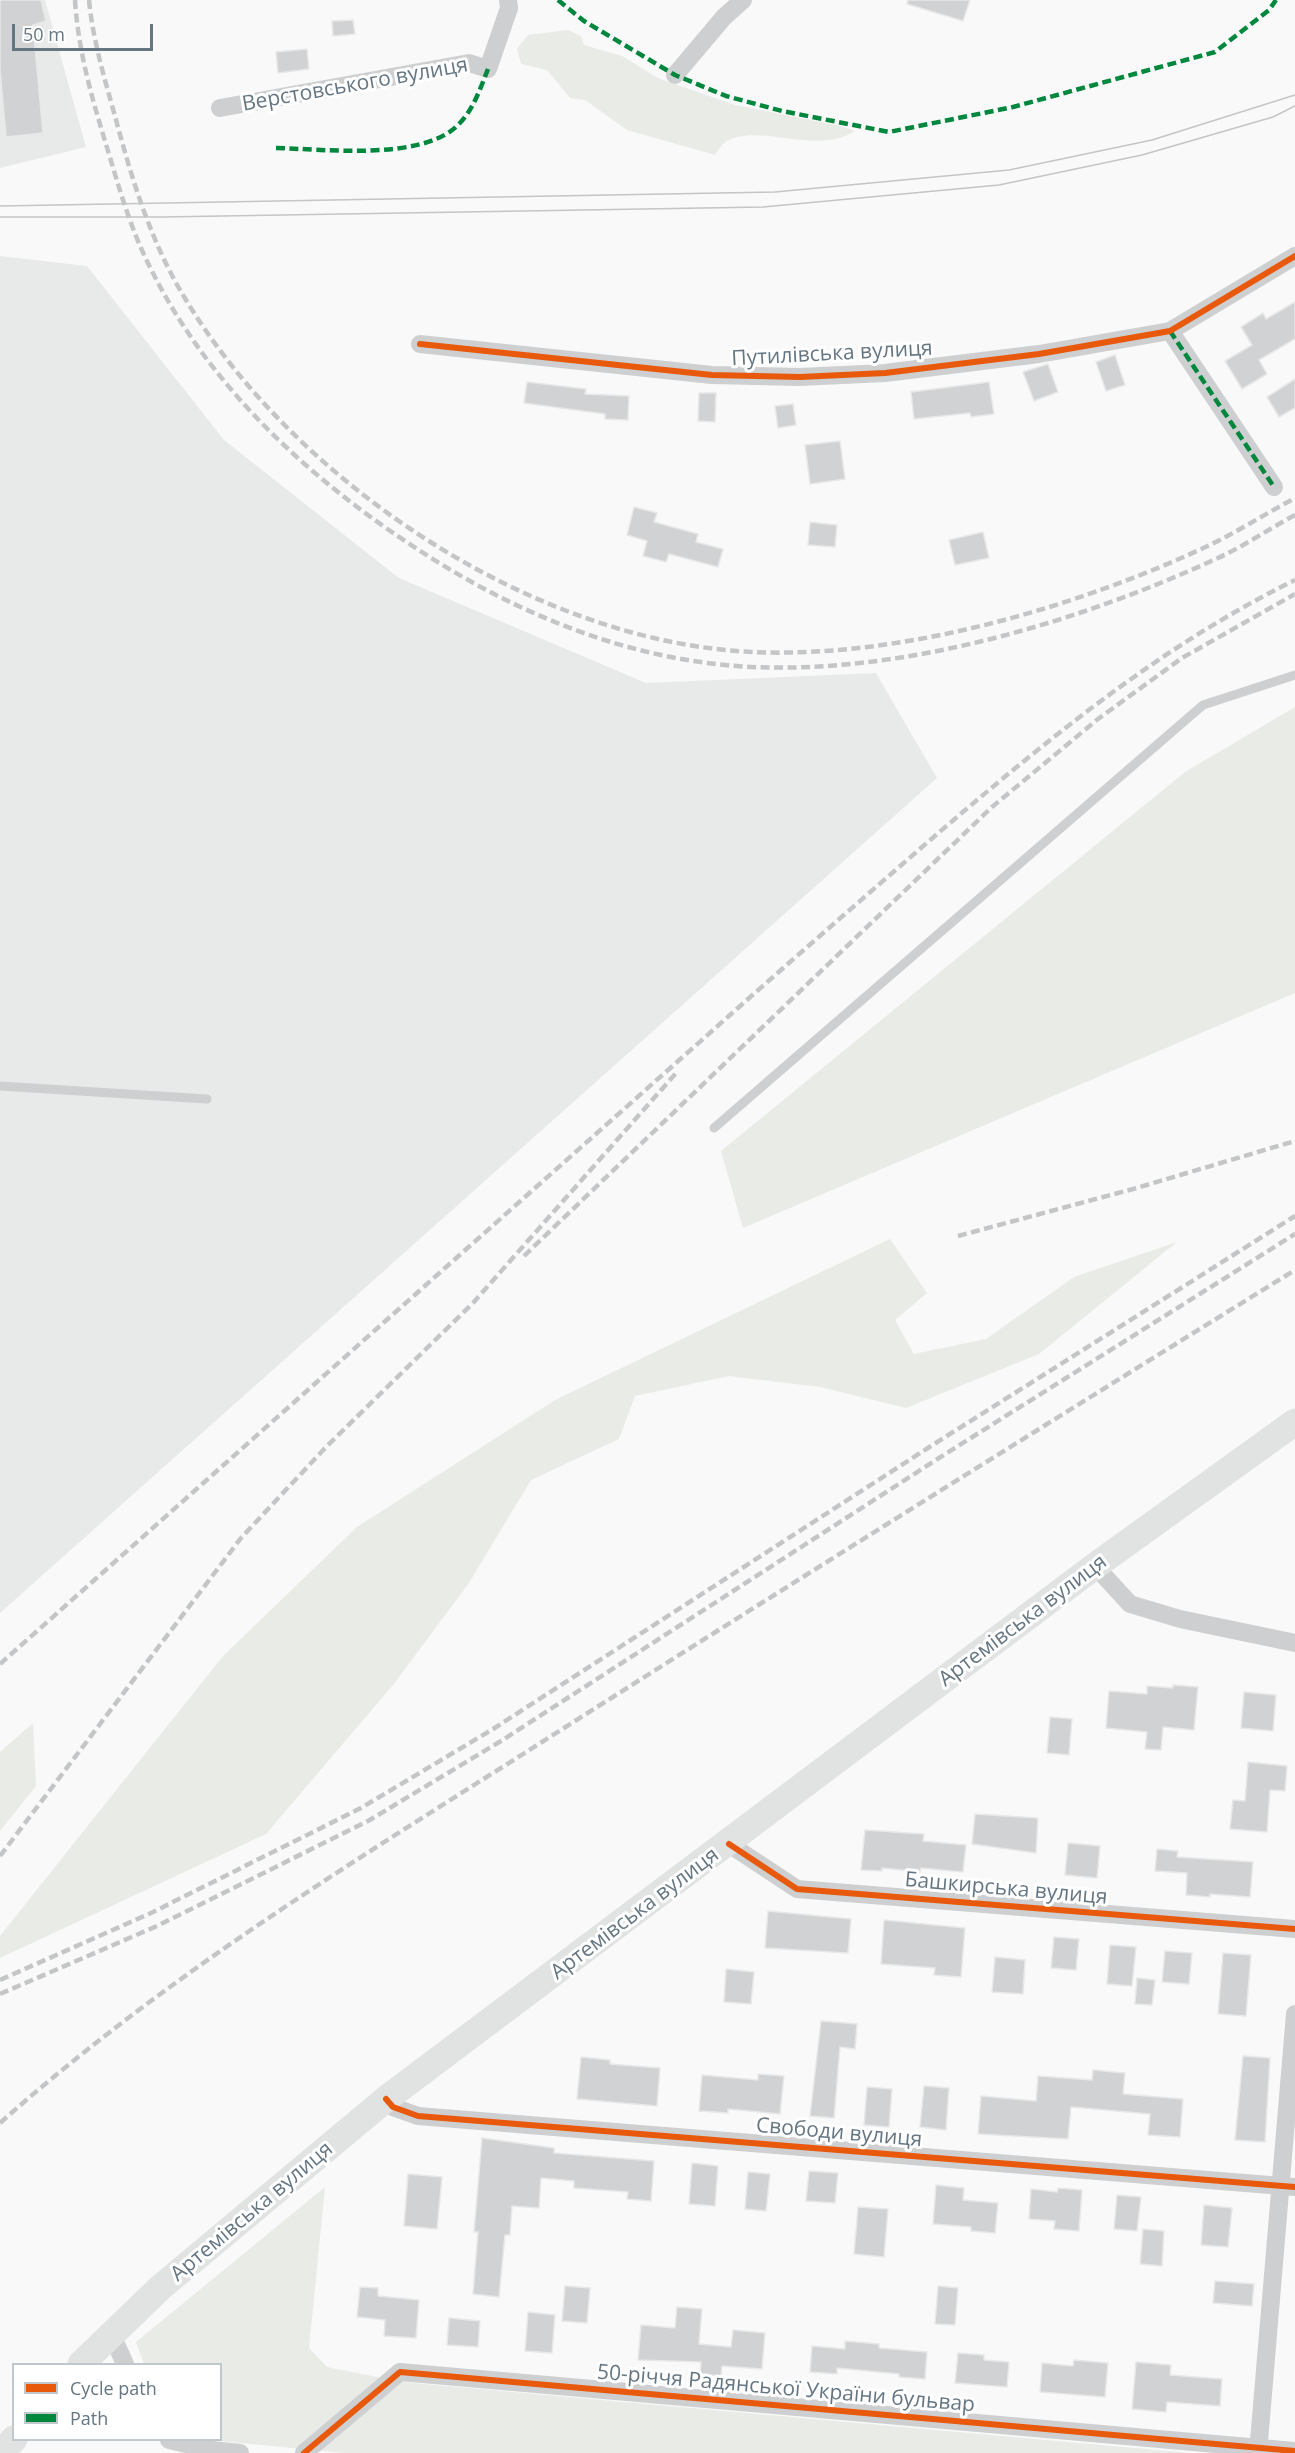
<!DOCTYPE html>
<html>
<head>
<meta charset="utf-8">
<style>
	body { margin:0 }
	#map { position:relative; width:1295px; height:2453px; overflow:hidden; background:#f9f9f9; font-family:"Open Sans",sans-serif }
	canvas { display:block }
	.legend { position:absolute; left:12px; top:2363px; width:210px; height:78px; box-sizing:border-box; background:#fff; border:2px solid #c1c8cd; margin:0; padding:8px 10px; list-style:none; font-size:18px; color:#657683 }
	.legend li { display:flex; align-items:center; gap:12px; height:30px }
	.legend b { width:30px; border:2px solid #c1c8cd }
	.scale { position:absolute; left:12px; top:24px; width:141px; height:27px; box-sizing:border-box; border:3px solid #657683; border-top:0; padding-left:8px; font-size:18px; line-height:21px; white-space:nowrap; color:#657683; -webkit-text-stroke:4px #fff; paint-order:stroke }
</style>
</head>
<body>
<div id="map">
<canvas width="1295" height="2453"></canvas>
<ul class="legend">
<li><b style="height:8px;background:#e8590c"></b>Cycle path</li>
<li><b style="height:8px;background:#00873e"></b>Path</li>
</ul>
<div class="scale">50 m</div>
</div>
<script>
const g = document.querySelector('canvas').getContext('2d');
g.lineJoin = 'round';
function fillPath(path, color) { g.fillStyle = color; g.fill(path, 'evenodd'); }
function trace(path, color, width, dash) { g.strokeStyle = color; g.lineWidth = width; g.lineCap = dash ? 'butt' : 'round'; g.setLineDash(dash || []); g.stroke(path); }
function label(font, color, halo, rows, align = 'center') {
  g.font = font + ' "Open Sans",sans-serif'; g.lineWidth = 6; g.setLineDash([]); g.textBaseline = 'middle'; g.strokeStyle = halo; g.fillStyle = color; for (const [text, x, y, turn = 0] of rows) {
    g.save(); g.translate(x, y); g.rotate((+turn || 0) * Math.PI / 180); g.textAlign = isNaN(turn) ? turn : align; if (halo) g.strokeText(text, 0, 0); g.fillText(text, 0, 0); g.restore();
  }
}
fillPath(new Path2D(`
	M0,0H45L86,147L0,168Z
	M0,256L87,266L224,440L399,578L646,683L876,673L937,778L0,1613Z`), '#e8e9e9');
fillPath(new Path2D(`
	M568,30L581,36L584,45L622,56L658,78L735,105L841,126L855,131C815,156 761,123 727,141C722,144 718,150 715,155L627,130L585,100L570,98L547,70L521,64L517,49L528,35Z
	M1295,707V993L743,1228L721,1151L1185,772Z
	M890,1239L927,1293L895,1320L914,1354L986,1339L1074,1277L1177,1242L1039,1354L906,1408L820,1387L729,1376L635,1396L619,1439L531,1480L469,1583L393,1685L266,1834L0,1958V1936L223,1656L357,1527L555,1400Z
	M33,1723L36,1786L0,1831V1752Z
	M325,2187L309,2348L327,2367L402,2382L1191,2453H345L208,2440H220V2364H144L136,2342Z`), '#e8ebe6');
const building = new Path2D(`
	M0,0H41L46,21L33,25L43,133L6,137L0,70Z
	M908,0H970L963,21L907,4Z
	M353,20L355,34L333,36L332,21Z
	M307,49L309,69L278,73L276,52Z
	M1295,302V339L1259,360L1267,374L1242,389L1225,361L1252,345L1241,327L1263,313L1266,319Z
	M1115,355L1125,385L1106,391L1096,362Z
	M1048,364L1058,392L1034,401L1023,372Z
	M1295,379V408L1279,417L1267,397Z
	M527,382L586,389L585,394L629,396L628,420L605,419V414L524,403Z
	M989,382L994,414L971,417L970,413L914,419L911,392Z
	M699,393H716L715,422L698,421Z
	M793,404L796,425L778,428L775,406Z
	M840,441L845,479L810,484L805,445Z
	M634,507L657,513L654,522L698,534L696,542L723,549L718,567L669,554L666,562L643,556L647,541L627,535Z
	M810,522L837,525L835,547L808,545Z
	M983,532L989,558L955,565L949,540Z
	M1173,1685L1198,1687L1194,1730L1163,1727L1161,1750L1145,1749L1147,1732L1106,1728L1109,1691L1147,1694V1686L1173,1688Z
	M1244,1692L1276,1695L1273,1731L1241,1728Z
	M1050,1717L1072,1719L1069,1755L1047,1753Z
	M1248,1762L1287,1766L1285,1791L1270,1790L1267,1832L1230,1829L1233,1800L1245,1801Z
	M975,1814L1038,1818L1036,1853L972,1844Z
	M865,1830L924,1834L923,1841L966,1845L963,1872L921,1868L920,1872L882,1868V1871L861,1870Z
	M1068,1843L1100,1846L1097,1878L1065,1875Z
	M1157,1849L1178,1851L1177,1857L1253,1862L1250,1897L1210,1894V1897L1186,1895L1187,1873L1155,1871Z
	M768,1911L851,1919L848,1953L765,1948Z
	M884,1920L965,1928L961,1977L934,1975L935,1968L881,1964Z
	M1054,1937L1079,1939L1076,1970L1051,1968Z
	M1110,1945L1136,1947L1132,1986L1107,1984Z
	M1165,1951L1192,1953L1189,1984L1162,1982Z
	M1223,1953L1251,1955L1246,2016L1218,2014Z
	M995,1957L1025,1960L1023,1994L992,1992Z
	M726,1969L754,1972L751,2004L724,2002Z
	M1137,1978L1155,1980L1152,2005L1135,2004Z
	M821,2021L857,2024L855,2049L840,2047L834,2118L810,2116Z
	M1243,2056L1270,2058L1265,2142L1235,2140Z
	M581,2057L610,2060V2064L660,2068L657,2106L577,2099Z
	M1093,2070L1125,2073L1123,2094L1183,2099L1180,2137L1148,2135L1150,2114L1071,2107L1068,2139L978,2134L981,2096L1036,2101L1038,2076L1092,2080Z
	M758,2074L784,2076L780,2114L728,2109V2113L699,2111L702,2075L758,2080Z
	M924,2086L949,2088L946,2130L920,2127Z
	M867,2087L892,2089L889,2127L864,2125Z
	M482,2138L554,2148V2153L654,2161L651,2201L627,2199L628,2192L574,2188V2181L541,2178L539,2208L512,2206L510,2235H505L499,2297L473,2294L478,2232H474Z
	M692,2163L718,2166L715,2206L689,2204Z
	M809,2171L838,2173L835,2203L806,2201Z
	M748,2172L770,2174L766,2211L745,2209Z
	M408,2174L442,2177L437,2229L404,2226Z
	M936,2185L964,2188L963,2200L998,2203L995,2233L971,2231V2227L933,2224Z
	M1058,2188L1082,2190L1079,2231L1054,2229L1055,2221L1029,2219L1031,2189L1057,2192Z
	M1117,2195L1141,2197L1137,2231L1114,2229Z
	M1204,2205L1232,2208L1228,2247L1201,2245Z
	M858,2207L888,2209L884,2257L854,2254Z
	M1143,2229L1164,2231L1162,2266L1140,2264Z
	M1215,2281L1254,2284L1252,2306L1213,2303Z
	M565,2286L590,2288L587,2323L562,2321Z
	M938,2286L958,2288L955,2325L935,2324Z
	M360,2287L378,2288V2296L419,2300L416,2338L384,2336L385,2320L357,2317Z
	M677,2307L702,2309L699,2344L731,2347L733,2330L765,2333L762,2369L722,2366L721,2376L700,2374L701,2362L638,2360L641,2325L675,2328Z
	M528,2312L555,2315L552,2353L525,2351Z
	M449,2318L480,2321L478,2347L447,2345Z
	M845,2341L879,2344V2348L927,2352L925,2379L899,2377V2374L837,2368V2374L810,2372L812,2346L845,2349Z
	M958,2353L984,2355V2360L1009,2362L1007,2387L955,2383Z
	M1074,2360L1108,2363L1105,2397L1040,2392L1042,2363L1073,2366Z
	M1136,2362L1171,2365L1170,2375L1222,2379L1220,2406L1167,2402L1166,2412L1132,2409Z`);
fillPath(building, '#d0d2d3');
trace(building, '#e8e8e8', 1.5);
trace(new Path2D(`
	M0,1086L207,1099
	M714,1128L1203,705L1295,675`), '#cecfd0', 9);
trace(new Path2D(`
	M675,75L724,17L743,0
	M220,108L469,63L488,69L509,8L508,0
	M1170,331L1274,487
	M420,344L712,375L800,377L885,373L1039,354L1170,331L1295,256
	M1095,1566L1130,1604L1180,1619L1295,1643
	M729,1844L797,1889L1295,1929
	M386,2099L393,2107L418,2116L1295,2187
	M111,2333L125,2364
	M169,2440L212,2450L240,2453
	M304,2453L400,2372L1295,2451
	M1258,2453L1295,2014`), '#cecfd0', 18);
trace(new Path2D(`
	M81,2364L161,2287L386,2099L1095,1566L1295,1422
	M1,2453L14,2439`), '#e1e2e2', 27);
trace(new Path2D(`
	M0,206L775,192L1009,170L1152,140L1295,95
	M0,217H162L763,207L999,185L1142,155L1273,117L1295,106`), '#c3c5c6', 1.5);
trace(new Path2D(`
	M75,0C78,49 91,95 105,141C116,177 126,214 141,248C199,379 308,480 428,556C526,618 634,661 751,667C905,674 1079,622 1218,558C1244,546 1269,529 1295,515
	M89,0C93,40 104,77 115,116C132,180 151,243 186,300C297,484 535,642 752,652C900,659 1079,607 1212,544C1240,530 1267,513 1295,498
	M958,1236L1133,1189L1295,1141
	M524,1256L992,807L1098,719L1182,658L1295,594
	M0,1664C237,1453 474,1242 712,1031C786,965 861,900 936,835C1048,739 1161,646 1295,580
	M0,1856L241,1538L326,1447L473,1303L677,1072
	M0,1980L151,1913L361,1808L493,1729L931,1446L1295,1216
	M0,1994L157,1926L368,1821L501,1741L939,1458L1295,1234
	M0,2123C165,1976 356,1860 542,1742C792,1583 1043,1426 1295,1270`), '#c3c5c6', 4.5, [9, 4.5]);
trace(new Path2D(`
	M558,0L584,21L675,75L726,96L782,111L889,132L1013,107L1215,52L1269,10L1276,0
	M276,148C324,149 420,161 457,126C473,111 480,89 488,69
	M1170,331L1274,487`), '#00873e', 4.5, [9, 4.5]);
trace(new Path2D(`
	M420,344L712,375L800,377L885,373L1039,354L1170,331L1295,256
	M729,1844L797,1889L1295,1929
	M386,2099L393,2107L418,2116L1295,2187
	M304,2453L400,2372L1295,2451`), '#e8590c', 6);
label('21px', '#657683', '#fff', [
	["Верстовського вулиця",355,85,-10],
	["Путилівська вулиця",832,354,-3],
	["Артемівська вулиця",1023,1621,-37],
	["Башкирська вулиця",1006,1889,5],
	["Артемівська вулиця",635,1914,-37],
	["Свободи вулиця",839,2133,5],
	["Артемівська вулиця",252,2212,-40],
	["50-річчя Радянської України бульвар",786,2389,5]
]);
</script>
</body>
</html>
